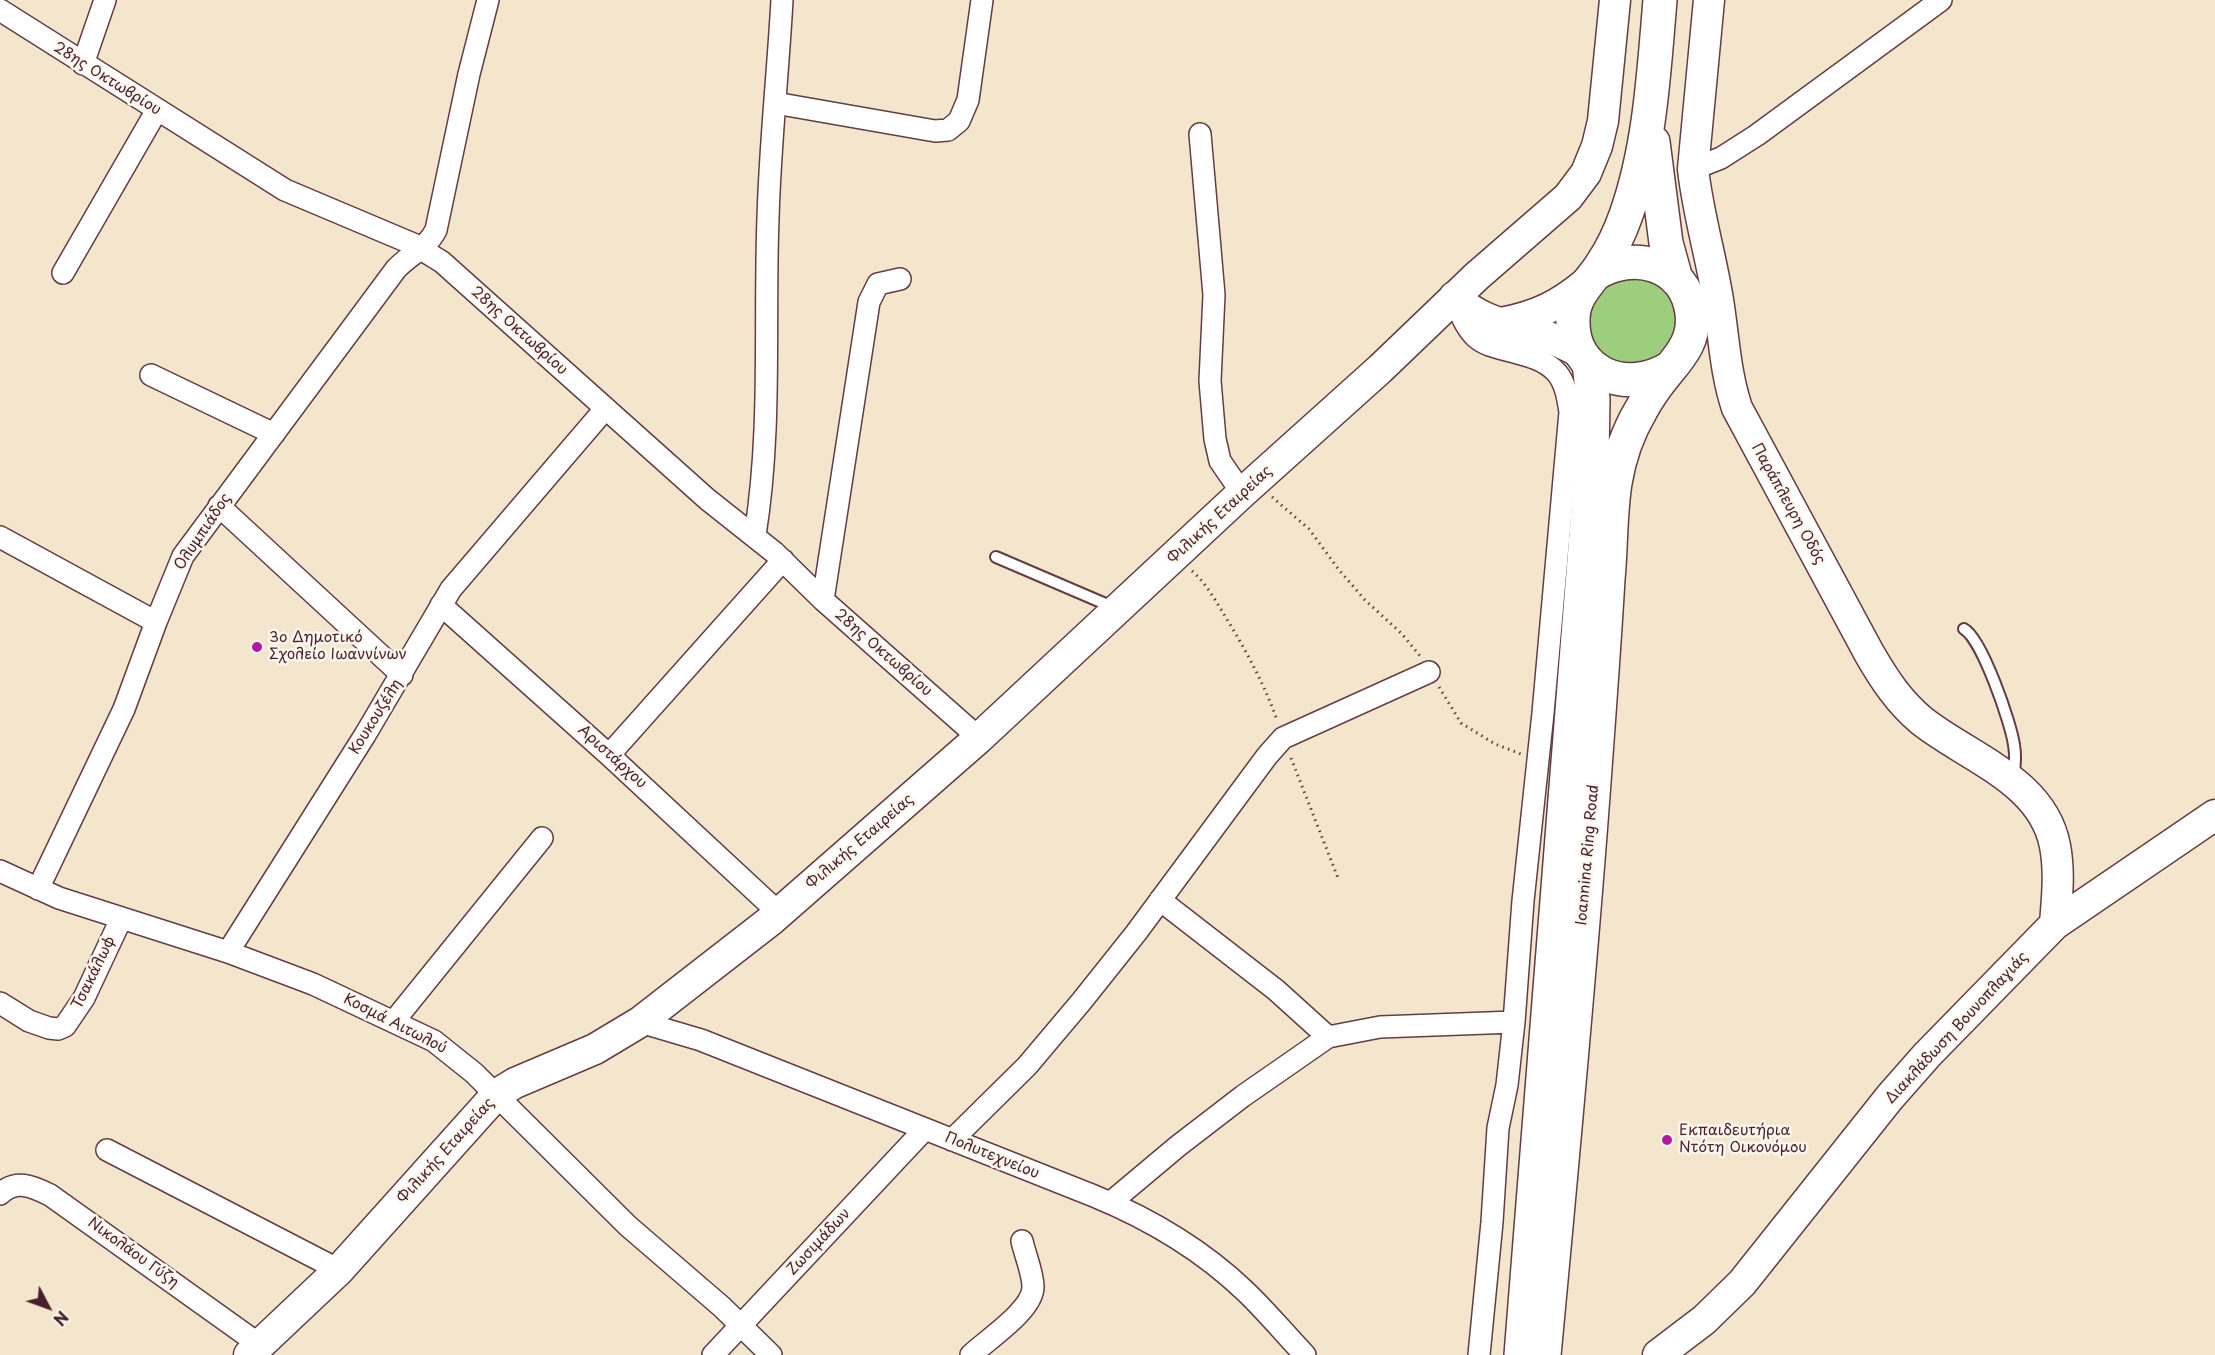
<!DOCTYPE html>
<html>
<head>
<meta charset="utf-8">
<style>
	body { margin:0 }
	#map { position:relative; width:2215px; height:1355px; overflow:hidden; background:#f3e6cd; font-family:"Playpen Sans",sans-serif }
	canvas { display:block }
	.north { position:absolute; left:18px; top:1277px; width:60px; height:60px; -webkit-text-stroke:4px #fbf7ec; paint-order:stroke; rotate:131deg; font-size:16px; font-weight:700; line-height:24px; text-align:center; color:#4a1f2b }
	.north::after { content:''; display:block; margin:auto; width:21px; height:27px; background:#4a1f2b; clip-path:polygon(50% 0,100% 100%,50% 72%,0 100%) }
</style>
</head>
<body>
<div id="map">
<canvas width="2215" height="1355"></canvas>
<div class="north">N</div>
</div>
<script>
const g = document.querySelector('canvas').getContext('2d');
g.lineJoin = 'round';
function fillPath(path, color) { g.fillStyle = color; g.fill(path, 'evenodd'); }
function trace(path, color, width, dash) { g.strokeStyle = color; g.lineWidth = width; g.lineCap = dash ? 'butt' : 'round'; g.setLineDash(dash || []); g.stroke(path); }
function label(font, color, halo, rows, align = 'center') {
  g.font = font + ' "Playpen Sans",sans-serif'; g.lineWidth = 5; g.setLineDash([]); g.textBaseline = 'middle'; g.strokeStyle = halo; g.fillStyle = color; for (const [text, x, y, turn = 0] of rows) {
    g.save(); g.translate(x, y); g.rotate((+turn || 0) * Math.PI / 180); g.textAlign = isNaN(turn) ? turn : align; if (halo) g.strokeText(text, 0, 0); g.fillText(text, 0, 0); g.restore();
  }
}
fillPath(new Path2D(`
	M1647,275L1676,296L1679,342L1643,371L1599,359L1584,315L1602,284Z`), '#9dce7d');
const lane = new Path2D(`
	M996,557L1115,608
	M1964,629C1982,639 2011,723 2014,745C2016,756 2015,767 2013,778`);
const street = new Path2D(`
	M0,10L285,190L413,244L442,262L707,499L775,553L823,600L979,738
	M83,64L105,0
	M775,103L935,131L948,130L959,121L968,100L982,0
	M1200,134L1214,295L1210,381L1215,439L1220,461L1242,493
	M1693,169L1721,158L1757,135L1941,0
	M63,273L157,110
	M1455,299C1473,353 1488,342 1534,358C1542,361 1551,366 1557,373C1566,384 1568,399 1570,412L1543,713L1523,901L1514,1022L1507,1085L1498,1128L1492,1222L1479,1355
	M151,375L274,434
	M219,506L402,675
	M755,535C772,430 764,323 768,218C770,145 778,73 782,0
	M0,537L156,622
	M823,600L869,302L878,284L900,279
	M441,605L609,755L779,913
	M609,755L783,560
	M0,871L59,898L228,952L313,984L434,1041L474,1073L628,1226L722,1307L771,1355
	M38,889L124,709L156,622L183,556L396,269C409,255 427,248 436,230L469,74L488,0
	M1160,900L1276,990L1328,1037
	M228,952L365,735L451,589L605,409
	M0,1003L29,1021L49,1028L58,1029L65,1026L84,998L121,919
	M394,1021L542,838
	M640,1022L701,1040L1094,1196C1150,1219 1201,1249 1245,1291C1266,1311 1285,1334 1305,1355
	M952,1140L1027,1066L1081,1002L1136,933L1267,756L1283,738L1429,672
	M107,1150L339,1270
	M0,1194C16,1179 32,1186 50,1195L260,1345
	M1110,1203L1178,1146L1243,1096L1328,1037L1380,1027L1514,1022
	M713,1355L925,1129
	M971,1355C988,1339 1033,1310 1033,1287C1033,1273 1025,1255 1022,1241`);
const secondary = new Path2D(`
	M1709,0L1693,169C1698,214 1711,256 1718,300C1724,337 1725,372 1737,408L1869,653C1884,679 1899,702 1922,721C1969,758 2043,781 2055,846C2060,872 2057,898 2055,924
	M1454,297C1485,324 1507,324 1543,335C1557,340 1569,347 1582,353
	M1501,323C1537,316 1558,306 1586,283
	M249,1355L339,1270L497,1094L515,1083L595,1049L640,1022L770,921L979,738L1242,493L1380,369L1477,276L1568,197L1586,173L1597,146L1603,121L1615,0
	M1658,1355L1704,1320L1742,1283L1890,1097L1927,1055L2055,924L2215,815`);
const highway = new Path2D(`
	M1660,0C1654,71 1650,148 1626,215C1620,232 1612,249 1602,264C1590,283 1573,295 1573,319C1571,374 1627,395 1670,368
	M1653,142L1666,243L1676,279
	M1521,1355L1592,459L1593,399L1589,363
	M1544,1355C1562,1164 1580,973 1594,782C1599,714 1604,647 1608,579C1611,548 1610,515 1615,483C1619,458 1628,432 1641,410C1648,397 1658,383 1668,371C1683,353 1695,338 1692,313C1685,263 1633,250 1595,274`);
trace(lane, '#633d43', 14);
trace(street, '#633d43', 24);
trace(secondary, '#633d43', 33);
trace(highway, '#633d43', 36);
trace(new Path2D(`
	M1272,497L1309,529L1339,570L1365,600L1402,634L1420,656
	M1192,571C1206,583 1215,600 1225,616C1245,649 1264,683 1277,720
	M1439,687L1461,723L1495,744L1521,754
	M1291,758L1338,878`), '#633d43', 3, [1.5, 4.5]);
trace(lane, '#fff', 10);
trace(street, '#fff', 21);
trace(secondary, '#fff', 30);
trace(highway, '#fff', 33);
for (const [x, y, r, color] of [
	[257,647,6,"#b5179e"],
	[1667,1140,6,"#b5179e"]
]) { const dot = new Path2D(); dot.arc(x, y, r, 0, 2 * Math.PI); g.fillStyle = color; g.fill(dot); trace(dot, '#fbf7ec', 2); }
label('15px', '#4a1f2b', '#fbf7ec', [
	["28ης Οκτωβρίου",107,79,32],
	["28ης Οκτωβρίου",519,331,42],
	["Παράπλευρη Οδός",1788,504,61],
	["Φιλικής Εταιρείας",1220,515,-43],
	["Ολυμπιάδος",203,532,-56],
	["28ης Οκτωβρίου",883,653,41],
	["Κουκουζέλη",376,717,-58],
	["Αριστάρχου",612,757,42],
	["Φιλικής Εταιρείας",860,842,-41],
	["Ioannina Ring Road",1588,855,-85],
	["Τσακάλωφ",94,973,-64],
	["Κοσμά Αιτωλού",395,1024,27],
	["Διακλάδωση Βουνοπλαγιάς",1957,1028,-47],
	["Φιλικής Εταιρείας",446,1151,-48],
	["Πολυτεχνείου",992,1156,22],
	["Ζωσιμάδων",819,1242,-47],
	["Νικολάου Γύζη",133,1253,36]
]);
label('15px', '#4a1f2b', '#fbf7ec', [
	["3ο Δημοτικό",269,638],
	["Σχολείο Ιωαννίνων",269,655],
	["Εκπαιδευτήρια",1679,1131],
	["Ντότη Οικονόμου",1679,1148]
], 'left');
</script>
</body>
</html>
